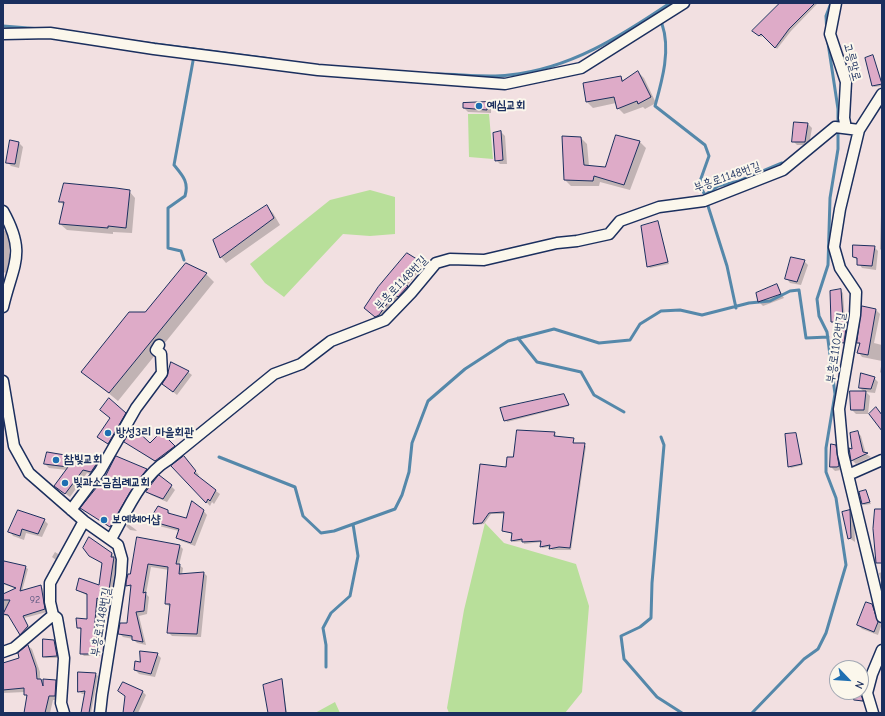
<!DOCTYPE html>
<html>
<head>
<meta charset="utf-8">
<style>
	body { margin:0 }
	#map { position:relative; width:885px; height:716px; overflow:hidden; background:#f2e0e1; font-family:"Comic Neue",sans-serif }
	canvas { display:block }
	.frame { position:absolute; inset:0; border:4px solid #1b2f5e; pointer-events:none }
	.north { position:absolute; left:829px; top:660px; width:40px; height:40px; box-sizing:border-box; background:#fbf7ec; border:1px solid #a1a7b3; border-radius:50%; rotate:115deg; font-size:11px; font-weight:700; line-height:16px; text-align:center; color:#1b2f5e }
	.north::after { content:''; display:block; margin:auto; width:14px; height:18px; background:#1f6fb2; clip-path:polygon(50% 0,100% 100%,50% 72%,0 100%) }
</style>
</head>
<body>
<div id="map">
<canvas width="885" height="716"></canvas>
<div class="frame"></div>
<div class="north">N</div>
</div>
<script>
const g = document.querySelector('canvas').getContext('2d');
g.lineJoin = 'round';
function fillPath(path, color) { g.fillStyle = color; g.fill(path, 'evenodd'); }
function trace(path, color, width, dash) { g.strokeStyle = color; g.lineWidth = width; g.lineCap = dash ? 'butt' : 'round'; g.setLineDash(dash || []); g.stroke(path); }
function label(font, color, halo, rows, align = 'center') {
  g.font = font + ' "Comic Neue","Poor Story",sans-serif'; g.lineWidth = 4; g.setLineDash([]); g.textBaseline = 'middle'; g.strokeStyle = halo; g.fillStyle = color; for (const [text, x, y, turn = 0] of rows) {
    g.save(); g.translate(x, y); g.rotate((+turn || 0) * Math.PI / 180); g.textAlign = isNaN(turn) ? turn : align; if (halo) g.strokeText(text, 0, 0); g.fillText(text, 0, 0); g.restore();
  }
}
fillPath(new Path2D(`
	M468,114H489L493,159L469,157Z
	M370,190L395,197V234L370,236L343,234L284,297L265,283L250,264L330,200Z
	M485,523L504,543L576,564L589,606L582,692L565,713H449L447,708L464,610Z
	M335,702L340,713H315Z`), '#b8df9a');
fillPath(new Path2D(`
	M781,3L817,4L791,31L777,49L764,35L761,37L754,31Z
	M872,56L874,58L882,86L874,87L873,85Z
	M638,72L644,78L656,103L645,109L643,107L624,114L618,108L616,103L593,108L587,102L620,77L624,81Z
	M487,103L491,107V113L468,112L464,108V104Z
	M808,124L812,128L809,145H797L793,141Z
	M501,132L505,136L507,164H500L496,160Z
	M616,137L640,142L646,148L630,190L600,182L599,186H571L565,180L581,138L587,144L589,166L606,168Z
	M11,141L19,143L23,147L19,168L11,166L7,162Z
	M129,191L135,198L132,233L113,232V234L67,230L60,224L64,206L61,202Z
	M267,207L273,213L280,225L226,263L221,257Z
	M881,215H882V251L880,249Z
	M658,223L669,264L650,268L648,266Z
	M3,229L10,236L9,253L10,255L6,273L3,272Z
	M874,247L878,251L876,270L862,268L854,256Z
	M407,254L423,266L407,286L412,290L403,300L398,297L383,319L380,320L369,312Z
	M804,261L808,265L801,285L790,283L787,279Z
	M206,274L214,282L118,401L83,372L146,313Z
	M776,285L784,298L763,306L759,302L757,293Z
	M841,291L843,293L845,321L849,324L846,344L839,342V324H835L832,322Z
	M876,310L880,314L874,343L882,345V361L862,357L859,353L861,346L858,343Z
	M882,361V374L880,372Z
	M188,372L192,375L177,395L163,384L168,377Z
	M874,378L878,382L875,393L866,392L870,396L868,414H856L852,410L864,392L860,388Z
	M565,397L569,406L507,422L501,409Z
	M125,413L129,417L112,447L98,437Z
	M3,416L4,431L3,432Z
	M857,432L861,436L866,454L871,457L856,464L852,460Z
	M555,433L556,437L573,439L574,444L586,446L571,550H552L550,547L542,548V542L524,544L523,541L514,542L512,541L513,534L503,531L505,514H491L484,524L475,525L474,524L506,468L514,458Z
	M161,434L178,450L159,465L126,441L150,444Z
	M795,434L803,465L791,468L789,466Z
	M835,446L839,450L841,470L835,471L831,467Z
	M117,457L146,470L150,474L115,529L82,508L106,477Z
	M98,461L102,465L95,476L87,473L70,497L55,486L67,470L49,468L45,464Z
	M187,461L199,475L197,477L220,494L214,504L212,502L210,506L173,466Z
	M171,486L175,490L167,502L151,495L147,492Z
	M865,491L871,504L864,505L863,504Z
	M203,510L207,515L195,546L181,541L177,538L179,531L159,526L155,522L157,517L154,514L168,511L172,515L186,519Z
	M850,512L854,520L855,542L849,538Z
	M44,520L48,524L42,537L26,533L24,540L13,536L10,532Z
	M128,524L135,529L137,531L130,530L126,526Z
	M138,538L180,546L183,549L179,565L183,568L182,575L204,573L207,576L201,637L172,636L168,632L170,607L166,604L169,570L151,567L146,594L149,597L147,614L139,616L146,645L137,643L133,639L123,637L119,633L128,624L132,588L127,585L131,575Z
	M55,552L63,557L60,563L52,557Z
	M112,553L116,561L110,605L99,600L96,633L99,636L100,656H84L81,653L82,631L78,627L88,620V596L77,590L100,586L103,564L90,555Z
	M5,563L25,567L28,569L22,591L41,586L43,589L47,612L24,618L30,629L23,636L10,617L3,615V596L17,589L3,584Z
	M882,572V585L879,573Z
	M872,605L876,609L881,626L878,635L862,629L858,625Z
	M54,641L58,658H46L44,657Z
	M28,646L32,649L40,672V681L44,684L56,681L59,684L58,700H53L50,713H26L28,698L25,692L3,693V664L20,659Z
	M157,654L161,658L155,677L139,674L135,670L141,663Z
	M95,674L98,676L91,713H82L86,694H82L79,691Z
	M282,680L287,713H269Z
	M861,684L864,686L862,694L864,702L855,700V692H861Z
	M143,692L146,695L138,713H124Z`), '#0003');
trace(new Path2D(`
	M662,24C671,50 662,81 655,106L705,145L709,156L699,184L706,197
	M3,26L41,29
	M827,35L826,16L831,3
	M132,41L271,59
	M436,74C460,74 486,78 509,75C570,69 621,36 670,3
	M705,195L718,186L739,181L782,163
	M708,206L727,266L736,308
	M184,260L181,251L168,248V208L185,196C189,182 183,176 174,165L193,61
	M518,338L537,362L581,372L594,395L624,412
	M661,437L664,445L652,583L651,618L640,627L621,636L624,659L657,697L682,713
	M219,457L295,487L303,516L321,533L334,531L395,509L402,495L409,472L412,443L428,401L465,369L508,341L554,329L599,343L630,340L640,324L661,311L680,310L702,315L749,303L770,301L790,291L799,290L806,338L828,337
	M326,667V645L323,628L331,613L350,596L358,556L353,524
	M752,713L804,659L818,649L826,633L846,565L836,498L826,472V448L835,394L827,332L819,316L817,299L828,265L830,198L838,149V109L828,43`), '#58a', 3);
const building = new Path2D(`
	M780,3H815L789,29L775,48L761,34L759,36L752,31Z
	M873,55L882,84L872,86L865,58Z
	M638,71L651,97L638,104L637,101L617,109L614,97L586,102L583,83L621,76L622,81Z
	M487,102V110L463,108V103Z
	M794,122L808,123L805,142H792Z
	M501,131L503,160L495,161L493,133Z
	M616,135L640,141L624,185L594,176L593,181L564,180L562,136L581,137L584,165L605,167Z
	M10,140L19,142L15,164L6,163Z
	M64,183L116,188L130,190L126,228L108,226V228L59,224L64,202H59Z
	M267,205L274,218L220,258L213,240Z
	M658,221L668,262L647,267L641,226Z
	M853,245L875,246L872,266L857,265V258L853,257Z
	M407,253L420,261L403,283L408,286L398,297L394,294L379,315L375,317L364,308L378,287Z
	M791,257L805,260L797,282L785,279Z
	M186,263L207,273L109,393L81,372L129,312H145Z
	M777,284L781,294L758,302L756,293Z
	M841,289L843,320L847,321L844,343L838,342V322H831L830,291Z
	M862,306L876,309L868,355L857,353L860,343H857Z
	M171,362L189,371L173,392L162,384L167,376Z
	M861,373L875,377L871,389L859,388Z
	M850,391H866L864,410H851Z
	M564,394L569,405L504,421L500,408Z
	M109,398L126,413L108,444L97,437L110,418L100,410Z
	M876,407L882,415V431L869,414Z
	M133,427L150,443L161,432L175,446L155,461L124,442Z
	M517,430L555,432L554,436L574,438L573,443H585L570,548L559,547L549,549L550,545L540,547L541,541L522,542V539L511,541L512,533L502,531L504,512L489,513L482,523L473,524L480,464L506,467L507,457H513Z
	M858,431L863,452L868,453L851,461L849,448L852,449L850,433Z
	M796,433L802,464L788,467L785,434Z
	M831,444L836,445L839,466L837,467H830Z
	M47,452L77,457L78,453L99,460L91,472L83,470L65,494L54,486L68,467L44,464Z
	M116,456L147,469L130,492L110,527L80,508L105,477Z
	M184,456L196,471L194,473L216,490L210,501L208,499L206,503L171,466Z
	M159,475L172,485L163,499L146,492Z
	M866,490L870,502L862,504L859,492Z
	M192,501L204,510L191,543L176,538L179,529L154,522L156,516L153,514L158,506L168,510V513L186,518Z
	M875,509H882V563H876L873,529Z
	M18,510L45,519L38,534L22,529L20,536L8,532Z
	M850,510L851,538L848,539L842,512Z
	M89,537L112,553L111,557H114L107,603L97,598L94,632H96L98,654H80L81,628H77L76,618L87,619V594L76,590L79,578L99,585L102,563L89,556L83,548Z
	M137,537L180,545L176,564H180L179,574L204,572L197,634L167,633L170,604H165L168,567L148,564L143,593L146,592L144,611L136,612L143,642L132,640V636L118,634L120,623H127L131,585L126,586V582L128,574H130Z
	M4,561L26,566L20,591L41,585L45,609L23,616L28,626L20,635L8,615L3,614L10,600H3V594L16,588L3,583Z
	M866,602L872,604L878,622L874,632L857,625Z
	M43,639L54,640L57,656L43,657Z
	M28,645L36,668L37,679H41L43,686V679L56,680L55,696H49L45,713H24L27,695H24V688L3,690V663L19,658L18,653Z
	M140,651L158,653L151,674L134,670L135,661L140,662Z
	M78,672L96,673L89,713H81L85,691L78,692Z
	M282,679L286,713H268L263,685Z
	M123,682L143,691L133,713H123L125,696L118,691Z
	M854,692H861L863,701L854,700Z`);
fillPath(building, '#deabc8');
trace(building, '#1b2f5e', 1);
const street = new Path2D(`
	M836,3L830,34L846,82L844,118L846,128
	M3,34L50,33L154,49L318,70L505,84L581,68L684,3
	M882,94L859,130L840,209L834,247L840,268L856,292L855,315L839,409L843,454L882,617
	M3,211C27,254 13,264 3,307
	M3,381L14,446L29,473L84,521L118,545L122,559L121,575L102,695L100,713
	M848,475L882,460
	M71,510L100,471L136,408L162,373L161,354L156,350L159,345
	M111,539C126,513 141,476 168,460L274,374L301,364L331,341L385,320L411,293L436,263L450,259L484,260L557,243L577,241L609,234L620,221L659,207L704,201L783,170L835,127L859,130
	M53,615L50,602V583L84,521
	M53,615L57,618L64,658L61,703L64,713
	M3,652L14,648L53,615
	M873,713L867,693L872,674L882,650`);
trace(street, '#1b2f5e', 13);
trace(street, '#fbf7ec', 10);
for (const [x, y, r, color] of [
	[479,106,4,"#1f6fb2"],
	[108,433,4,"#1f6fb2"],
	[56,460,4,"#1f6fb2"],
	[65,483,4,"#1f6fb2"],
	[104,520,4,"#1f6fb2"]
]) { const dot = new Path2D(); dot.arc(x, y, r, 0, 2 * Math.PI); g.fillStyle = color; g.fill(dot); trace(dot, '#fbf7ec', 1.5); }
label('10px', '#4c4e78', null, [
	["92",35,600]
]);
label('12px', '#1b2f5e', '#fbf7ec', [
	["고릉말로",852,62,75],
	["부흥로1148번길",727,177,-19],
	["부흥로1148번길",401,283,-46],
	["부흥로1102번길",836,348,-81],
	["부흥로1148번길",101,622,-80]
]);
label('bold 12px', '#1b2f5e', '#fbf7ec', [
	["예심교회",487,106],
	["방성3리 마을회관",116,433],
	["참빛교회",64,460],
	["빛과소금침례교회",73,483],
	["보예헤어샵",112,520]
], 'left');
</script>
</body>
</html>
